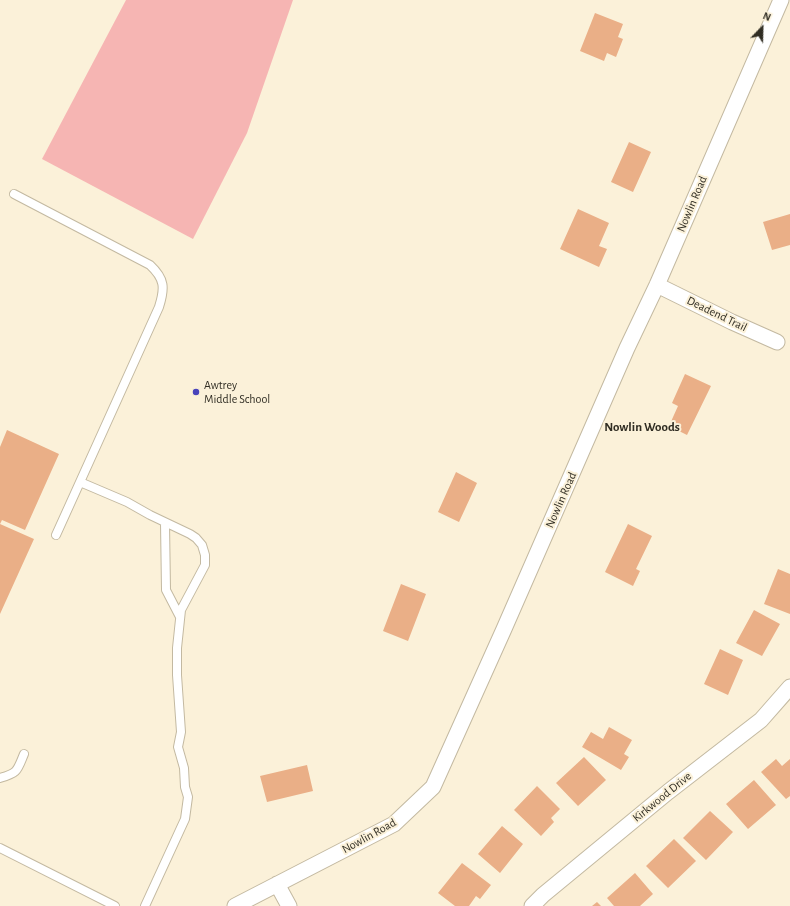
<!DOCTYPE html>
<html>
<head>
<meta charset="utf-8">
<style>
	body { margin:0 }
	#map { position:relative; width:790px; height:906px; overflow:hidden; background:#fbf1d9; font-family:"Alegreya Sans",sans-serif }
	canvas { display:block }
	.north { position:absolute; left:742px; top:8px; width:40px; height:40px; -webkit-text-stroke:3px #fbf1d9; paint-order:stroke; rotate:23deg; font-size:11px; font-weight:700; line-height:16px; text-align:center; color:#302d23 }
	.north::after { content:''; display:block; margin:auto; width:14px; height:18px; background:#302d23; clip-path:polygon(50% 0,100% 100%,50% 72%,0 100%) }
</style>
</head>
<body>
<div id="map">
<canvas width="790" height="906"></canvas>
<div class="north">N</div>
</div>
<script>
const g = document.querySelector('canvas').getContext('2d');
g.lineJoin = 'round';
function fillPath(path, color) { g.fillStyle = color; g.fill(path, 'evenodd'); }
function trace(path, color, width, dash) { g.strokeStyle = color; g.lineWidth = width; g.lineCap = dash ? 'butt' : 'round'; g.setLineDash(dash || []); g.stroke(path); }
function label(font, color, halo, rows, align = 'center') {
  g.font = font + ' "Alegreya Sans",sans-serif'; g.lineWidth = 4; g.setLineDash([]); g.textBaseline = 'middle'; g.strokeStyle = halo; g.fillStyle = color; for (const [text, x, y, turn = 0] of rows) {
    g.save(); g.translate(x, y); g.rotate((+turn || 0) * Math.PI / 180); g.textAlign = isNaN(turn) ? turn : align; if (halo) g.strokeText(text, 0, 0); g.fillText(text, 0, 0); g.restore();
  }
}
fillPath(new Path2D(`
	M126,0H293L247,133L193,239L42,159Z`), '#f6b5b3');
fillPath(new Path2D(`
	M595,13L623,24L618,37L623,39L616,57L607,53L604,61L580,51Z
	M629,142L651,152L633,192L611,182Z
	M578,209L609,223L599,246L607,249L599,267L560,249Z
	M790,214V245L772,250L763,222Z
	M685,374L711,386L687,435L669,426L678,406L672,403Z
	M7,430L59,454L25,530L2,520L0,524L34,539L0,614V447Z
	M456,472L477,483L459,522L438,512Z
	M628,524L652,536L636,569L640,571L633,586L605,572Z
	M778,569L790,574V614L764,604Z
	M401,584L426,594L408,641L383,631Z
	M754,610L780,624L762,656L736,643Z
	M720,649L743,660L728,695L704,684Z
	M609,727L632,740L624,754L629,757L621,770L582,747L591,732L603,739Z
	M584,757L606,780L578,806L556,783Z
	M776,759L782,766L790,759V796L786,799L761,772Z
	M307,765L313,791L267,802L260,776Z
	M754,780L776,805L748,829L726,804Z
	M537,786L560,809L551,818L554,822L541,836L514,810Z
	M710,811L733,832L706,860L683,838Z
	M502,826L523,844L500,873L478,854Z
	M674,839L696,861L668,888L646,866Z
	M462,863L491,885L480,899L476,896L469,906H455L438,893Z
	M635,873L653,894L640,906H614L607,898Z
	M597,902L601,906H592Z`), '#eaaf87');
const lane = new Path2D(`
	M14,194L150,265C165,279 165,288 159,307L80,482L127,502L150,515L190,534L196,538L202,545L205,555V565L181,610L177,648V675L181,732L178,747L184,768L185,787L188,797L185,819L145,906
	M165,523L166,590L180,617
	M56,535L80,482
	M0,778C18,773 17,771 24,754
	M0,848L115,906`);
const street = new Path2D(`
	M657,285L732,322L777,342
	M277,884L289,906
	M235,906L394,824L433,787L504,629L627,348L657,285L781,0
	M532,906L543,895L668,792L761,720L790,687`);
trace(lane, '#c3b9a1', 10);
trace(street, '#c3b9a1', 17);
trace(lane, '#fff', 8);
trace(street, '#fff', 15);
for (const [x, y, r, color] of [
	[196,392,4,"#4843ba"]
]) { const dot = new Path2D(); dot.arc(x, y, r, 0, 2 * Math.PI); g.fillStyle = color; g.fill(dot); trace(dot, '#fbf1d9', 1.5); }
label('12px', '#302d23', '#fbf1d9', [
	["Nowlin Road",692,204,-67],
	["Deadend Trail",717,314,26],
	["Nowlin Road",561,500,-66],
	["Kirkwood Drive",662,797,-39],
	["Nowlin Road",369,836,-29]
]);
label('12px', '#302d23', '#fbf1d9', [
	["Awtrey",204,385],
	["Middle School",204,399]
], 'left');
label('bold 13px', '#302d23', '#fbf1d9', [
	["Nowlin Woods",642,427]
]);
</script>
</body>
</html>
